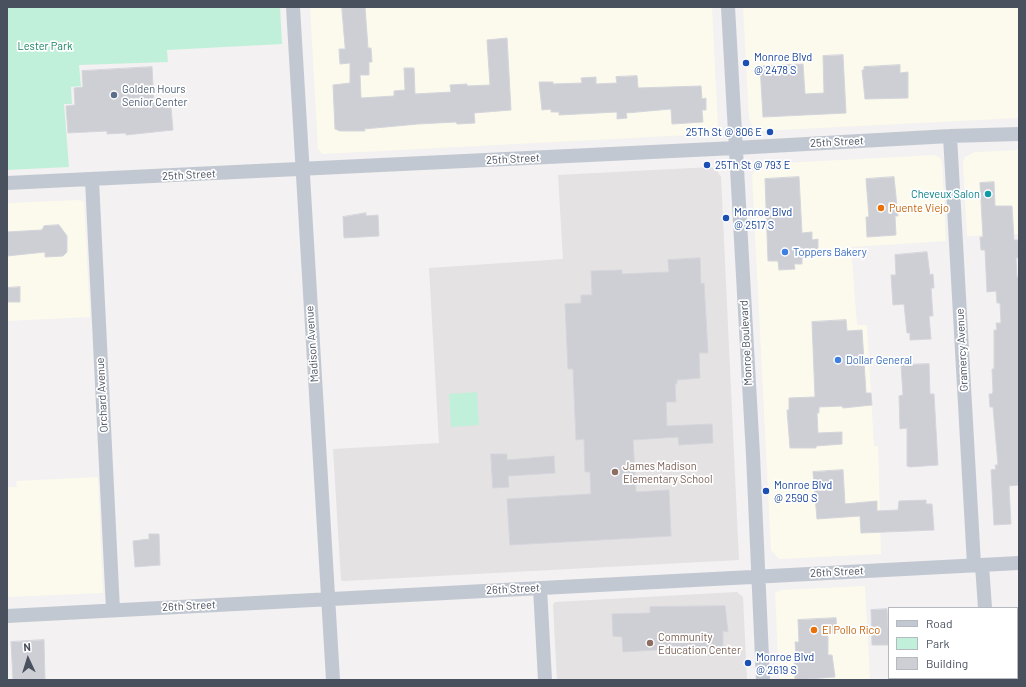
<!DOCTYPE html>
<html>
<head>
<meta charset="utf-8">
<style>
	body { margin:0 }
	#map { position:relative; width:1026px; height:687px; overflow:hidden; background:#f3f1f1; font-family:Barlow,sans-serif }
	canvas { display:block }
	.frame { position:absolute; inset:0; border:8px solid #49505e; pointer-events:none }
	.legend { position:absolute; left:888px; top:607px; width:130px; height:72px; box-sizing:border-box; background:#fff; border:1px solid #b6b9bf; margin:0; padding:5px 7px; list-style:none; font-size:12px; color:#49505e }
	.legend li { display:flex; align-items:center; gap:8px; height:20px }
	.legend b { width:20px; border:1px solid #b6b9bf }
	.north { position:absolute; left:8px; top:639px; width:40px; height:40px; -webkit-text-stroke:3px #fff; paint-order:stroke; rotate:356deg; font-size:11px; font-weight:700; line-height:16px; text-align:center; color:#49505e }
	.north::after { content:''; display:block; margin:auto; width:14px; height:18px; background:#49505e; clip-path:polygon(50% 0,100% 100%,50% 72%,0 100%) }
</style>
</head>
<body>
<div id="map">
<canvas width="1026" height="687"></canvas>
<div class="frame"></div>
<ul class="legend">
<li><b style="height:5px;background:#c2c8d2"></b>Road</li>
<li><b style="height:11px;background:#c1f0da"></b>Park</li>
<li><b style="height:11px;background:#cecfd5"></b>Building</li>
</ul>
<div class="north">N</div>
</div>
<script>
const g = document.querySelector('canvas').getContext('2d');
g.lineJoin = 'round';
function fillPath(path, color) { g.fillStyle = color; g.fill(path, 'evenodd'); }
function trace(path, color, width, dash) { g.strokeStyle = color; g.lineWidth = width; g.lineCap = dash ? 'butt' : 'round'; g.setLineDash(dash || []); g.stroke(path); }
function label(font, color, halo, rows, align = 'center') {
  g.font = font + ' Barlow,sans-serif'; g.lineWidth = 3.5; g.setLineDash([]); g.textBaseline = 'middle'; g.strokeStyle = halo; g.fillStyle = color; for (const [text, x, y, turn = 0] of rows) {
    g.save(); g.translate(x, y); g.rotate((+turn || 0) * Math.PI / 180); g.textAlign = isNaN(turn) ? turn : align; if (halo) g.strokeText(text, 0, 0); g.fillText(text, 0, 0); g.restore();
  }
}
fillPath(new Path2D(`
	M310,7H712L718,126L710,134L322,154L318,149Z
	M743,7H1019V118L760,131L752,126L749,118Z
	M1019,150V234L967,236L963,163L965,157L975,152Z
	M934,155L939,157L942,162L946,241L851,247L857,325H867L874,446H878L881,554L779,559L771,550L752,175L758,166L765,164Z
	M81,200L84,202L90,317L7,321V203Z
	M98,477L103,593L7,597V487H17L16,481Z
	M865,586L870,680H779L775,593L781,590Z`), '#fcfaec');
fillPath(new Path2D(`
	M711,167L717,171L721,177L739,560L344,581L341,580L333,449L439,443L429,268L563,259L558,175Z
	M737,592L743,597L747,680H557L553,605L555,602Z`), '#e4e2e3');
fillPath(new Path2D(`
	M7,7H280L282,44L167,50L168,62L79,65L81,86L71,87L72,104H64L69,167L7,170Z
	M477,392L479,425L451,427L449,394Z`), '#c1f0da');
const building = new Path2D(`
	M342,7H365L368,48H371L372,62H369V75H360L361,98L394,96V91L405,90L404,68H414L415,94L451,92L450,85L467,84V86L490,85L487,40L507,38L511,110L474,113L475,123L457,124L456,122L418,124L364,129L365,131H340L335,129L333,85L350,83V63L340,64L339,49H345Z
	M843,55L846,113L763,117L760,66L803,64L805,94L824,93L823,56Z
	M900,65V73L908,72V98L865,99L862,70H864V67Z
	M152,67L154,103L167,102V108L171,107L173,130L126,135V133L107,134V131L68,133L66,106L75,105L74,88L83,87L82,71Z
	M637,76L638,88L701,86L702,99L706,98V110H702L703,122L672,124L671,109L626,113L627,118L617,119V112L559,115V112H551V109L542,110L539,82H553V84L582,83L581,78L596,77V84L617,83L616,77Z
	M799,177L802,233L812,232V240L818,239V249L805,251V257L802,258V264H794L795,269L779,270L778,261H768L765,179Z
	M894,177L898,216H895L896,235L867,237L866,217H869L866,179Z
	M994,182L995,206H1012L1014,240H1019V258H1016L1017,277H1019V485L1009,486L1011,524L994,525L991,470L996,469L995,465H998L993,407H990L989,394H992L993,391L992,369H994V330H997L996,323H1001L1000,303H997L996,291L987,292L985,250H981L980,237H983L980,183Z
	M366,213V216L378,215L379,236L344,238L343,217Z
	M59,225L67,236V252L63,256L45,257V252L7,256V232L42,230L44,226Z
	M927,252L930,275L933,274L934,288H931L933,316H929L931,339L910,340V333H907L904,304L893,305L891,275H896L895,255Z
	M700,258L701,284L704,283L708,353H699L700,378L677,380V384H675L676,402H666L667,426L712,424L713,443L679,445L678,437L633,440L636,492L669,490L671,536L510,545L507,499L591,494L590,472H585L584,439L576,440L573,369H568L565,304L581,303V295H592L591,271L622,270V274L669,272L668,260Z
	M20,287V302H7V288Z
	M846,320L847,331L862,330L866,393H871L872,405L843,408L842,406L819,407V413H817L818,433L842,432V444L816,446V448H790L787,410H789V398L815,397L812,322Z
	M929,364L930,394H934L938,465L910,467L907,466V428L900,429L899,396L903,395L901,365Z
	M491,454H507V460L554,456L555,473L508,476L509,487L493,488Z
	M843,470L845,504L877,501V511L898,510L899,501L926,500V504H932L934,530L861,533L860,516L817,519L813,472Z
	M149,534H159L160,565L135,567L133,541L149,539Z
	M725,606L728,632L723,631V646L623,652L622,637L613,636L612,614L650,613V607Z
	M887,609L889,645H872L871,610Z
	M836,618L837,633H828V655H832L835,677L795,680L794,654H796L795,642H799L798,620Z
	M44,640L45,680H13L11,642Z`);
fillPath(building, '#cecfd5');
trace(building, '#d5d6dc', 1);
trace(new Path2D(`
	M293,7L333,680
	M728,7L753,455L763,680
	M950,136L974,565
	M92,180L113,610
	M7,183L735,148L950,136L1019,134
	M982,565L985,608
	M540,588L545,680
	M7,616L1019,563
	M992,679L1019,678`), '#c2c8d2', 14);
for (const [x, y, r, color] of [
	[746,63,4,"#1a4fb4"],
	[114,95,4,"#5c6f8a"],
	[770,132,4,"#1a4fb4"],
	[707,165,4,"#1a4fb4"],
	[988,194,4,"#0f9aa8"],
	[881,208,4,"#e8710a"],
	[726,218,4,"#1a4fb4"],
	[785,252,4,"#3f7fe0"],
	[838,360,4,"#3f7fe0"],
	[615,472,4,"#8d6e63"],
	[766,491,4,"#1a4fb4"],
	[814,630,4,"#e8710a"],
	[650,643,4,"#8d6e63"],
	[748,663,4,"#1a4fb4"]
]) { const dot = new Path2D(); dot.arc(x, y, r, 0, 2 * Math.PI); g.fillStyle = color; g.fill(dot); trace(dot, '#fff', 1.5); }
label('11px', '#18815e', '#fff', [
	["Lester Park",45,46]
]);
label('11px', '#164399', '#fff', [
	["Monroe Blvd",754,57],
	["@ 2478 S",754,70],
	["25Th St @ 806 E",762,132,"right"],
	["25Th St @ 793 E",715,165],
	["Monroe Blvd",734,212],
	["@ 2517 S",734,225],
	["Monroe Blvd",774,485],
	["@ 2590 S",774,498],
	["Monroe Blvd",756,657],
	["@ 2619 S",756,670]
], 'left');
label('11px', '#4e5e75', '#fff', [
	["Golden Hours",122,89],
	["Senior Center",122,102]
], 'left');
label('11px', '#49505e', '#fff', [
	["25th Street",837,142,-3],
	["25th Street",513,159,-3],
	["25th Street",189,175,-3],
	["Monroe Boulevard",746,343,-93],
	["Madison Avenue",312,344,-94],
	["Gramercy Avenue",962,350,-93],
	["Orchard Avenue",102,395,-93],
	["26th Street",837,572,-3],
	["26th Street",513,589,-3],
	["26th Street",189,606,-3]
]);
label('11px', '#0d838f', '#fff', [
	["Cheveux Salon",980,194]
], 'right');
label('11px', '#c56008', '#fff', [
	["Puente Viejo",889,208],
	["El Pollo Rico",822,630]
], 'left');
label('11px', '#366cbe', '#fff', [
	["Toppers Bakery",793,252],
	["Dollar General",846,360]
], 'left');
label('11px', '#785e54', '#fff', [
	["James Madison",623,466],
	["Elementary School",623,479],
	["Community",658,637],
	["Education Center",658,650]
], 'left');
</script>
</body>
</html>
